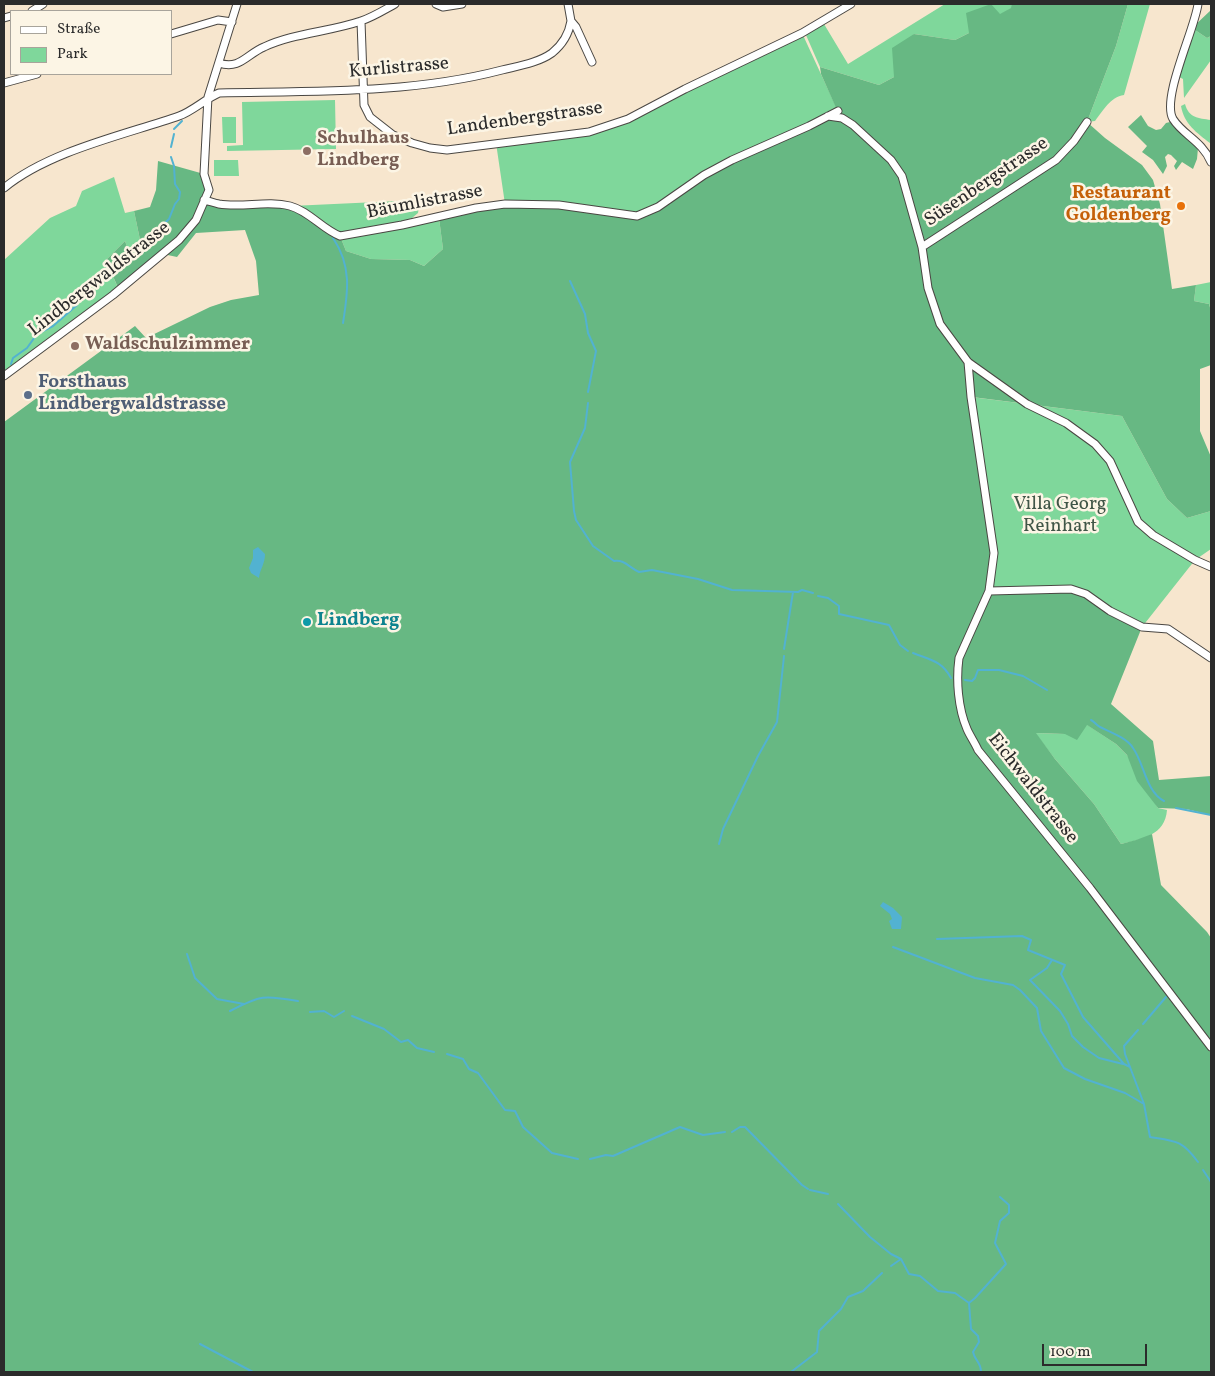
<!DOCTYPE html>
<html>
<head>
<meta charset="utf-8">
<style>
	body { margin:0 }
	#map { position:relative; width:1215px; height:1376px; overflow:hidden; background:#f7e6ce; font-family:Vollkorn,serif }
	canvas { display:block }
	.frame { position:absolute; inset:0; border:5px solid #2b2b2b; pointer-events:none }
	.legend { position:absolute; left:10px; top:10px; width:162px; height:65px; box-sizing:border-box; background:#fcf5e5; border:1px solid #a8a49b; margin:0; padding:6px 9px; list-style:none; font-size:15px; color:#2b2b2b }
	.legend li { display:flex; align-items:center; gap:10px; height:25px }
	.legend b { width:25px; border:1px solid #a8a49b }
	.scale { position:absolute; left:1042px; top:1344px; width:105px; height:22px; box-sizing:border-box; border:2px solid #2b2b2b; border-top:0; padding-left:6px; font-size:15px; line-height:18px; white-space:nowrap; color:#2b2b2b; -webkit-text-stroke:4px #fcf5e5; paint-order:stroke }
</style>
</head>
<body>
<div id="map">
<canvas width="1215" height="1376"></canvas>
<div class="frame"></div>
<ul class="legend">
<li><b style="height:6px;background:#fff"></b>Straße</li>
<li><b style="height:14px;background:#7fd79b"></b>Park</li>
</ul>
<div class="scale">100 m</div>
</div>
<script>
const g = document.querySelector('canvas').getContext('2d');
g.lineJoin = 'round';
function fillPath(path, color) { g.fillStyle = color; g.fill(path, 'evenodd'); }
function trace(path, color, width, dash) { g.strokeStyle = color; g.lineWidth = width; g.lineCap = dash ? 'butt' : 'round'; g.setLineDash(dash || []); g.stroke(path); }
function label(font, color, halo, rows, align = 'center') {
  g.font = font + ' Vollkorn,serif'; g.lineWidth = 5; g.setLineDash([]); g.textBaseline = 'middle'; g.strokeStyle = halo; g.fillStyle = color; for (const [text, x, y, turn = 0] of rows) {
    g.save(); g.translate(x, y); g.rotate((+turn || 0) * Math.PI / 180); g.textAlign = isNaN(turn) ? turn : align; if (halo) g.strokeText(text, 0, 0); g.fillText(text, 0, 0); g.restore();
  }
}
fillPath(new Path2D(`
	M945,4H1012V8L969,33L955,40L914,34L894,77L879,85L820,67L806,35L824,24L848,64Z
	M1128,4H1150L1124,95C1110,97 1103,111 1095,121L1087,122L1116,46Z
	M1192,28L1207,38L1211,36V60L1184,98L1183,79L1177,76Z
	M802,33L838,111L642,214L505,204L496,143L589,132L619,122Z
	M335,100L336,149L227,151V146L243,145L242,102Z
	M1185,104C1189,118 1198,118 1211,120L1210,143C1197,133 1184,124 1181,106Z
	M222,117H236V143H223Z
	M214,160H238L239,176H214Z
	M114,177L125,213L134,211L143,254L131,258L125,241L106,260L118,288L4,374V260L50,218L76,206L82,191Z
	M420,200L418,213L412,218L404,221L403,225L439,218L443,249L424,266L410,260L371,259L346,251L340,236L291,206Z
	M1211,282V311L1209,304L1194,301L1196,285Z
	M971,397L1122,416L1167,499L1187,518L1211,511V549L1195,560L1142,627L989,591Z
	M1086,724L1116,744L1127,755L1158,808L1167,810C1165,835 1143,839 1121,844L1094,804L1055,759L1035,733L1065,734Z`), '#7fd79b');
fillPath(new Path2D(`
	M991,4L1000,14L1011,8L1012,4H1128L1116,46L1087,122L1105,138L1142,165L1153,180L1160,204L1172,289L1196,285L1194,301L1209,304L1211,311V365L1200,369V431L1211,457V511L1187,518L1167,499L1122,416L972,397L992,532L989,591L1071,589L1142,627L1111,704L1153,741L1159,780L1211,776V815L1186,809L1158,808L1137,781L1127,755L1116,744L1087,725L1077,740L1065,734L1036,733L1055,759L1094,804L1121,844L1136,840L1152,834L1161,885L1207,932L1211,938V1372H4V422L135,326L146,338L210,307L231,300L259,295L256,261L245,230L196,233L177,257L163,254L119,290L106,260L125,241L131,258L143,254L134,211L150,207L156,190L158,161L204,174L209,190L205,200L291,206L340,236L346,251L371,259L410,260L424,266L443,249L439,218L505,204L642,214L704,175L837,110L821,74L820,67L879,85L894,77L892,48L914,34L955,40L969,33L966,13Z
	M1211,10V36L1207,38L1192,28Z
	M1141,115L1148,126L1156,130L1161,129L1166,123L1170,122L1175,128L1198,148L1197,159L1193,169L1182,162L1176,170L1174,166L1177,161L1171,155L1168,154L1165,157L1167,166L1163,174L1153,160L1142,152L1147,146L1128,127Z`), '#67b883');
fillPath(new Path2D(`
	M258,547L265,554C265,564 260,569 259,578L251,573L249,568L253,558V550Z
	M883,902L893,908L902,917L901,929H892L889,921L892,919L890,914L880,906Z`), '#52b2d1');
trace(new Path2D(`
	M174,129L182,121
	M171,147L174,134
	M333,238C352,266 348,292 343,323
	M154,239L162,226L169,219L175,204L179,199L180,192L175,184L174,166L171,157
	M570,281L585,314L588,333L596,351L588,392
	M11,364L13,358L27,348L37,334L53,326L77,305
	M588,403L585,428L570,462L574,511L576,520L593,546L614,561C624,559 630,568 639,572L652,570L698,579L732,590L798,592L802,590L813,593
	M818,596L828,598L839,606V614L889,625L900,645L908,651
	M784,649L793,592
	M913,653C931,660 942,661 951,678
	M965,680L972,681L975,678L978,670H999L1023,676L1047,690
	M1091,720C1095,722 1096,725 1100,727C1110,732 1127,738 1133,748C1144,763 1146,792 1164,801
	M1176,808L1211,815
	M719,844L723,829L758,756L777,722L784,656
	M937,939L1022,936L1031,940L1028,950L1065,965L1061,974L1083,1017L1124,1064L1130,1067
	M893,947L975,978L1013,985L1020,990L1037,1008L1041,1031L1064,1068L1085,1079L1125,1093L1144,1104
	M187,954L195,978L217,999L244,1004
	M1052,960L1047,968L1030,980L1060,1011L1068,1024L1072,1036L1083,1047L1099,1058L1123,1064
	M230,1011C261,995 264,995 298,1001
	M310,1012L324,1011L334,1017L344,1011
	M352,1016L384,1029L401,1042L408,1040L417,1048L434,1052
	M1143,1024L1166,997
	M1138,1030L1124,1046L1125,1054L1144,1104L1150,1137C1176,1141 1182,1140 1198,1162
	M447,1054L463,1059L469,1069L478,1073L505,1110L515,1111L523,1127L552,1153L578,1159
	M732,1132L740,1127H745L802,1185L808,1189
	M590,1159L606,1155L613,1156L680,1127L703,1135L725,1132
	M1203,1170L1211,1182
	M810,1190L828,1194
	M838,1204L870,1237L891,1254L901,1259L909,1274L920,1276L938,1291L955,1293L969,1303L971,1329L978,1336L979,1342L973,1352C975,1361 981,1362 981,1372
	M891,1266L901,1259
	M969,1303L975,1298L1006,1264L995,1243L1000,1221L1009,1213V1205L1000,1197
	M200,1344L253,1372
	M791,1372L817,1352L819,1331L841,1309L848,1297L863,1291L882,1273`), '#52b2d1', 2);
const minor = new Path2D(`
	M436,4L443,7L462,4
	M568,4L571,21L576,27L592,62
	M1198,4C1195,29 1161,98 1173,119C1183,135 1202,141 1211,162
	M32,11L43,4
	M4,18L11,16
	M361,21L364,105L370,117L393,135L412,143L430,148L447,150L589,132L628,119L685,89L802,33L851,4
	M171,34L218,20L232,22
	M219,63C240,70 247,54 264,47C294,33 329,32 361,21C373,17 384,10 395,4
	M4,83L37,74
	M828,116L842,118L853,125L891,160L902,176L922,247L928,288L940,324L968,362L1027,404L1066,423L1095,444L1110,461L1138,522L1153,535L1195,560L1211,567
	M4,188C49,151 124,135 179,116C193,111 205,99 219,93C313,91 410,94 502,70C518,66 538,63 552,53C562,45 569,33 571,21
	M204,200C209,201 214,203 219,204C243,208 267,200 290,206C309,211 322,229 340,236L402,225L476,208L505,204L559,205L637,216L658,207L704,175L732,160L809,126L838,111
	M922,247L1056,160L1074,141L1087,122
	M968,362L971,397L994,553L989,591L959,658C956,680 958,708 967,729C970,736 975,743 978,750L1090,888L1211,1047
	M4,376L113,295L179,240L196,220L209,190L204,174L208,97L237,4
	M989,591L1071,589L1086,594L1110,611L1142,627L1168,629L1211,658`);
trace(minor, '#4a4743', 9);
trace(minor, '#fff', 7);
for (const [x, y, r, color] of [
	[307,151,5,"#8d6e63"],
	[1181,206,5,"#e8710a"],
	[75,346,5,"#8d6e63"],
	[28,395,5,"#5c6f8a"],
	[307,622,5,"#0f9aa8"]
]) { const dot = new Path2D(); dot.arc(x, y, r, 0, 2 * Math.PI); g.fillStyle = color; g.fill(dot); trace(dot, '#fcf5e5', 2); }
label('19px', '#2b2b2b', '#fcf5e5', [
	["Kurlistrasse",399,69,-5],
	["Landenbergstrasse",525,120,-8],
	["Süsenbergstrasse",987,183,-34],
	["Bäumlistrasse",425,203,-11],
	["Lindbergwaldstrasse",100,280,-38],
	["Eichwaldstrasse",1032,789,52]
]);
label('bold 19px', '#785e54', '#fcf5e5', [
	["Schulhaus",317,140],
	["Lindberg",317,162],
	["Waldschulzimmer",85,346]
], 'left');
label('bold 19px', '#c56008', '#fcf5e5', [
	["Restaurant",1171,195],
	["Goldenberg",1171,217]
], 'right');
label('bold 19px', '#4e5e75', '#fcf5e5', [
	["Forsthaus",38,384],
	["Lindbergwaldstrasse",38,406]
], 'left');
label('19px', '#405647', '#fcf5e5', [
	["Villa Georg",1060,506],
	["Reinhart",1060,528]
]);
label('bold 19px', '#0d838f', '#fcf5e5', [
	["Lindberg",317,622]
], 'left');
</script>
</body>
</html>
